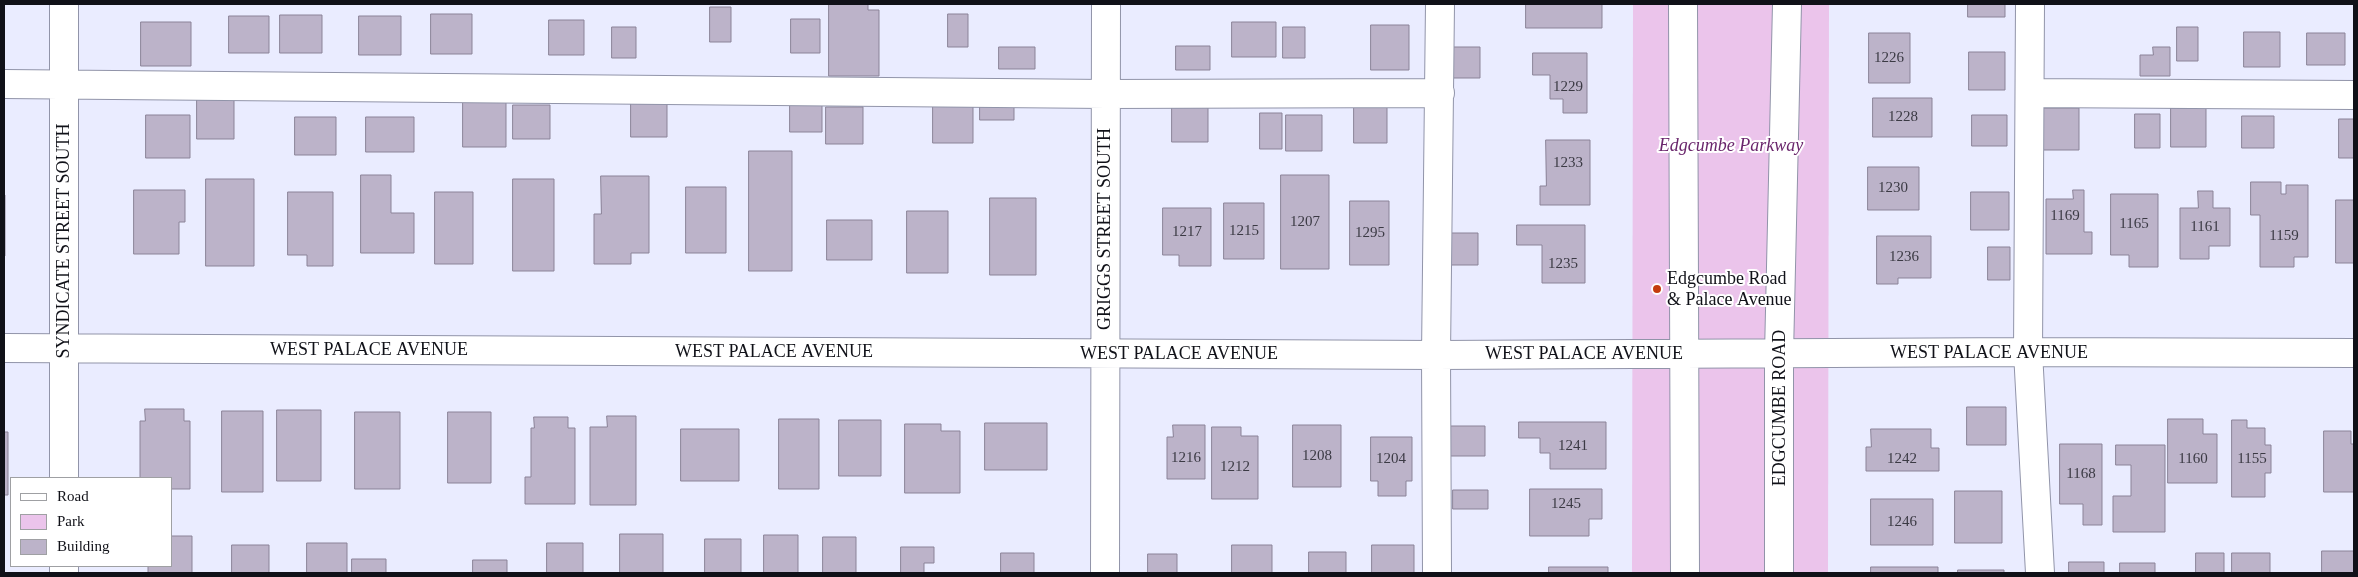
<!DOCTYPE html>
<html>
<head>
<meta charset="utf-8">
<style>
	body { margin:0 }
	#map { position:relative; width:2358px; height:577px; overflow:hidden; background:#eaecff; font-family:"Times New Roman",serif }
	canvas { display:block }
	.frame { position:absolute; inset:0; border:5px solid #101118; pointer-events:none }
	.legend { position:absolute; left:10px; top:477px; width:162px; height:90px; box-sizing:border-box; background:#fff; border:1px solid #9fa0a3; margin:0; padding:6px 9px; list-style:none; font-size:15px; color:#101118 }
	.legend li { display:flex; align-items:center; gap:10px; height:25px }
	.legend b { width:25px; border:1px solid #9fa0a3 }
</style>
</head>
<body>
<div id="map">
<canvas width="2358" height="577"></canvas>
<div class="frame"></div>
<ul class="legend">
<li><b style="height:6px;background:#fff"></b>Road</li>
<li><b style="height:14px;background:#ebc4eb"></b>Park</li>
<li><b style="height:14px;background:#bcb3c9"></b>Building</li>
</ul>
</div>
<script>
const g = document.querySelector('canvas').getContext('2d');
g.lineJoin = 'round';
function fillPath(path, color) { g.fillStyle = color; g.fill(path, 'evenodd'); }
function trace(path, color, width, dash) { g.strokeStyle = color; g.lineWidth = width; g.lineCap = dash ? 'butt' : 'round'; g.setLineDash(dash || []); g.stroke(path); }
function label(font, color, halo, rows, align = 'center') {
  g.font = font + ' "Times New Roman",serif'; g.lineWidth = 4; g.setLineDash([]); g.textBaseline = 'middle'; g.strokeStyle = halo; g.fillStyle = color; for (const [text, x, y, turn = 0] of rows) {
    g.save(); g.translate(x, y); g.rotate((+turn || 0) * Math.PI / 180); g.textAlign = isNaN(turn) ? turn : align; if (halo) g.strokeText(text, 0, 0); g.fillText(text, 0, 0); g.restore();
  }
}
fillPath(new Path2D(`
	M1633,4H1829L1828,573H1632Z`), '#ebc4eb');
const building = new Path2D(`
	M829,4H868V10H879V76H829Z
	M1526,4H1602V28H1526Z
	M1968,4H2005V17H1968Z
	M710,7H731V42H710Z
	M431,14H472V54H431Z
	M948,14H968V47H948Z
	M280,15H322V53H280Z
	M229,16H269V53H229Z
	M359,16H401V55H359Z
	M791,19H820V53H791Z
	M549,20H584V55H549Z
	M141,22H191V66H141Z
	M1232,22H1276V57H1232Z
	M1371,25H1409V70H1371Z
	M612,27H636V58H612Z
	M1283,27H1305V58H1283Z
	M2177,27H2198V61H2177Z
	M2244,32H2280V67H2244Z
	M1869,33H1910V83H1869Z
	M2307,33H2345V65H2307Z
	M1176,46H1210V70H1176Z
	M999,47H1035V69H999Z
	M1447,47H1480V78H1447Z
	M2153,47H2170V76H2140V55H2153Z
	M1969,52H2005V90H1969Z
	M1533,53H1587V113H1563V99H1550V75H1533Z
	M197,98H234V139H197Z
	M1873,98H1932V137H1873Z
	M463,100H506V147H463Z
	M933,101H973V143H933Z
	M631,102H667V137H631Z
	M980,102H1014V120H980Z
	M790,103H822V132H790Z
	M1354,103H1387V143H1354Z
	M513,105H550V139H513Z
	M826,107H863V144H826Z
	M1172,107H1208V142H1172Z
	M2043,108H2079V150H2043Z
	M2171,108H2206V147H2171Z
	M1260,113H1282V149H1260Z
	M2135,114H2160V148H2135Z
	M146,115H190V158H146Z
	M1286,115H1322V151H1286Z
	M1972,115H2007V146H1972Z
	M2242,116H2274V148H2242Z
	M295,117H336V155H295Z
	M366,117H414V152H366Z
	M2339,119H2354V158H2339Z
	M1546,140H1590V205H1540V186H1546Z
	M749,151H792V271H749Z
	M1868,167H1919V210H1868Z
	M361,175H391V213H414V253H361Z
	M1281,175H1329V269H1281Z
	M601,176H649V253H631V264H594V214H601Z
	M206,179H254V266H206Z
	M513,179H554V271H513Z
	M2251,182H2281V194H2286V185H2308V257H2294V267H2260V215H2251Z
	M686,187H726V253H686Z
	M134,190H185V222H179V254H134Z
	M2073,190H2084V232H2092V254H2046V199H2073Z
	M2198,191H2213V208H2230V246H2209V259H2180V208H2198Z
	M288,192H333V266H307V255H288Z
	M435,192H473V264H435Z
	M1971,192H2009V230H1971Z
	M2111,194H2158V267H2129V255H2111Z
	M4,195H5V256H4Z
	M990,198H1036V275H990Z
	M2336,200H2354V263H2336Z
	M1350,201H1389V265H1350Z
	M1224,203H1264V259H1224Z
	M1163,208H1211V266H1179V255H1163Z
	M907,211H948V273H907Z
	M827,220H872V260H827Z
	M1517,225H1585V283H1542V245H1517Z
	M1444,233H1478V265H1444Z
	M1877,236H1931V278H1898V284H1877Z
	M1988,247H2010V280H1988Z
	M1967,407H2006V445H1967Z
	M145,409H184V421H190V489H171V478H140V421H145Z
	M277,410H321V481H277Z
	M222,411H263V492H222Z
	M355,412H400V489H355Z
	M448,412H491V483H448Z
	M607,416H636V505H590V427H607Z
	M534,417H568V428H575V504H525V477H531V428H534Z
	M779,419H819V489H779Z
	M2168,419H2203V434H2217V483H2168Z
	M839,420H881V476H839Z
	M2232,420H2247V428H2265V445H2271V473H2265V497H2232Z
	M1519,422H1606V469H1550V453H1540V438H1519Z
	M985,423H1047V470H985Z
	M905,424H941V431H960V493H905Z
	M1173,425H1205V479H1167V437H1173Z
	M1293,425H1341V487H1293Z
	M1447,426H1485V456H1447Z
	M1212,427H1241V436H1258V499H1212Z
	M681,429H739V481H681Z
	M1871,429H1931V448H1939V471H1866V447H1871Z
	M2324,431H2351V444H2354V492H2324Z
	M4,432H8V495H4Z
	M1371,437H1412V481H1406V496H1378V481H1371Z
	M2060,444H2102V525H2083V504H2060Z
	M2116,445H2165V532H2113V496H2131V465H2116Z
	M1530,489H1602V519H1589V536H1530Z
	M1453,490H1488V509H1453Z
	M1955,491H2002V543H1955Z
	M1871,499H1933V545H1871Z
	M620,534H663V573H620Z
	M764,535H798V573H764Z
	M171,536H192V573H148V566H171Z
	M823,537H856V573H823Z
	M705,539H741V573H705Z
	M307,543H347V573H307Z
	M547,543H583V573H547Z
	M232,545H269V573H232Z
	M1232,545H1272V573H1232Z
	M1372,545H1414V573H1372Z
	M901,547H934V563H924V573H901Z
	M2322,551H2354V573H2322Z
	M1309,552H1346V573H1309Z
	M1001,553H1034V573H1001Z
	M2196,553H2224V573H2196Z
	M2232,553H2270V573H2232Z
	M1148,554H1177V573H1148Z
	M352,559H386V573H352Z
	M473,560H507V573H473Z
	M2069,562H2104V573H2069Z
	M2120,563H2155V573H2120Z
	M1549,567H1608V573H1549Z
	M1871,567H1938V573H1871Z
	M1958,570H2004V573H1958Z`);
fillPath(building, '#bcb3c9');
trace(building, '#8b8398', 1);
const minor = new Path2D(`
	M1683,4L1685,573
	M2030,4L2028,352L2040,573
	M4,84L1106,94L1440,93
	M2031,93L2354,95
	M4,348L1436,355L2028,352L2354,353
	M64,478V4
	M64,566V573
	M1105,573L1106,4
	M1437,573L1436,355L1440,4
	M1779,573V354L1787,4`);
trace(minor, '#9194a9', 30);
trace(minor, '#fff', 28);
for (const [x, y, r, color] of [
	[1657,289,5,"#c43c0f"]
]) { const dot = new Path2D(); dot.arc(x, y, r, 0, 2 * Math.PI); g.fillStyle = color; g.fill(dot); trace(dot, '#fff', 2); }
label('15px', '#3b3a44', null, [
	["1226",1889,58],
	["1229",1568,87],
	["1228",1903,117],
	["1233",1568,163],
	["1230",1893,188],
	["1169",2065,216],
	["1207",1305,222],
	["1165",2134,224],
	["1161",2205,227],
	["1215",1244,231],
	["1217",1187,232],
	["1295",1370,233],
	["1159",2284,236],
	["1236",1904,257],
	["1235",1563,264],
	["1241",1573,446],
	["1208",1317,456],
	["1216",1186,458],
	["1204",1391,459],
	["1242",1902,459],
	["1160",2193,459],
	["1155",2252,459],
	["1212",1235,467],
	["1168",2081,474],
	["1245",1566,504],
	["1246",1902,522]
]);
label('italic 18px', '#6a266c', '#fff', [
	["Edgcumbe Parkway",1731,146]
]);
label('18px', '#101118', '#fff', [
	["GRIGGS STREET SOUTH",1105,229,-90],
	["SYNDICATE STREET SOUTH",64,241,-90],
	["WEST PALACE AVENUE",369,350],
	["WEST PALACE AVENUE",774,352],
	["WEST PALACE AVENUE",1989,353],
	["WEST PALACE AVENUE",1179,354],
	["WEST PALACE AVENUE",1584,354],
	["EDGCUMBE ROAD",1780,408,-90]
]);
label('18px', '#101118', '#fff', [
	["Edgcumbe Road",1667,279],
	["& Palace Avenue",1667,300]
], 'left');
</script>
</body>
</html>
